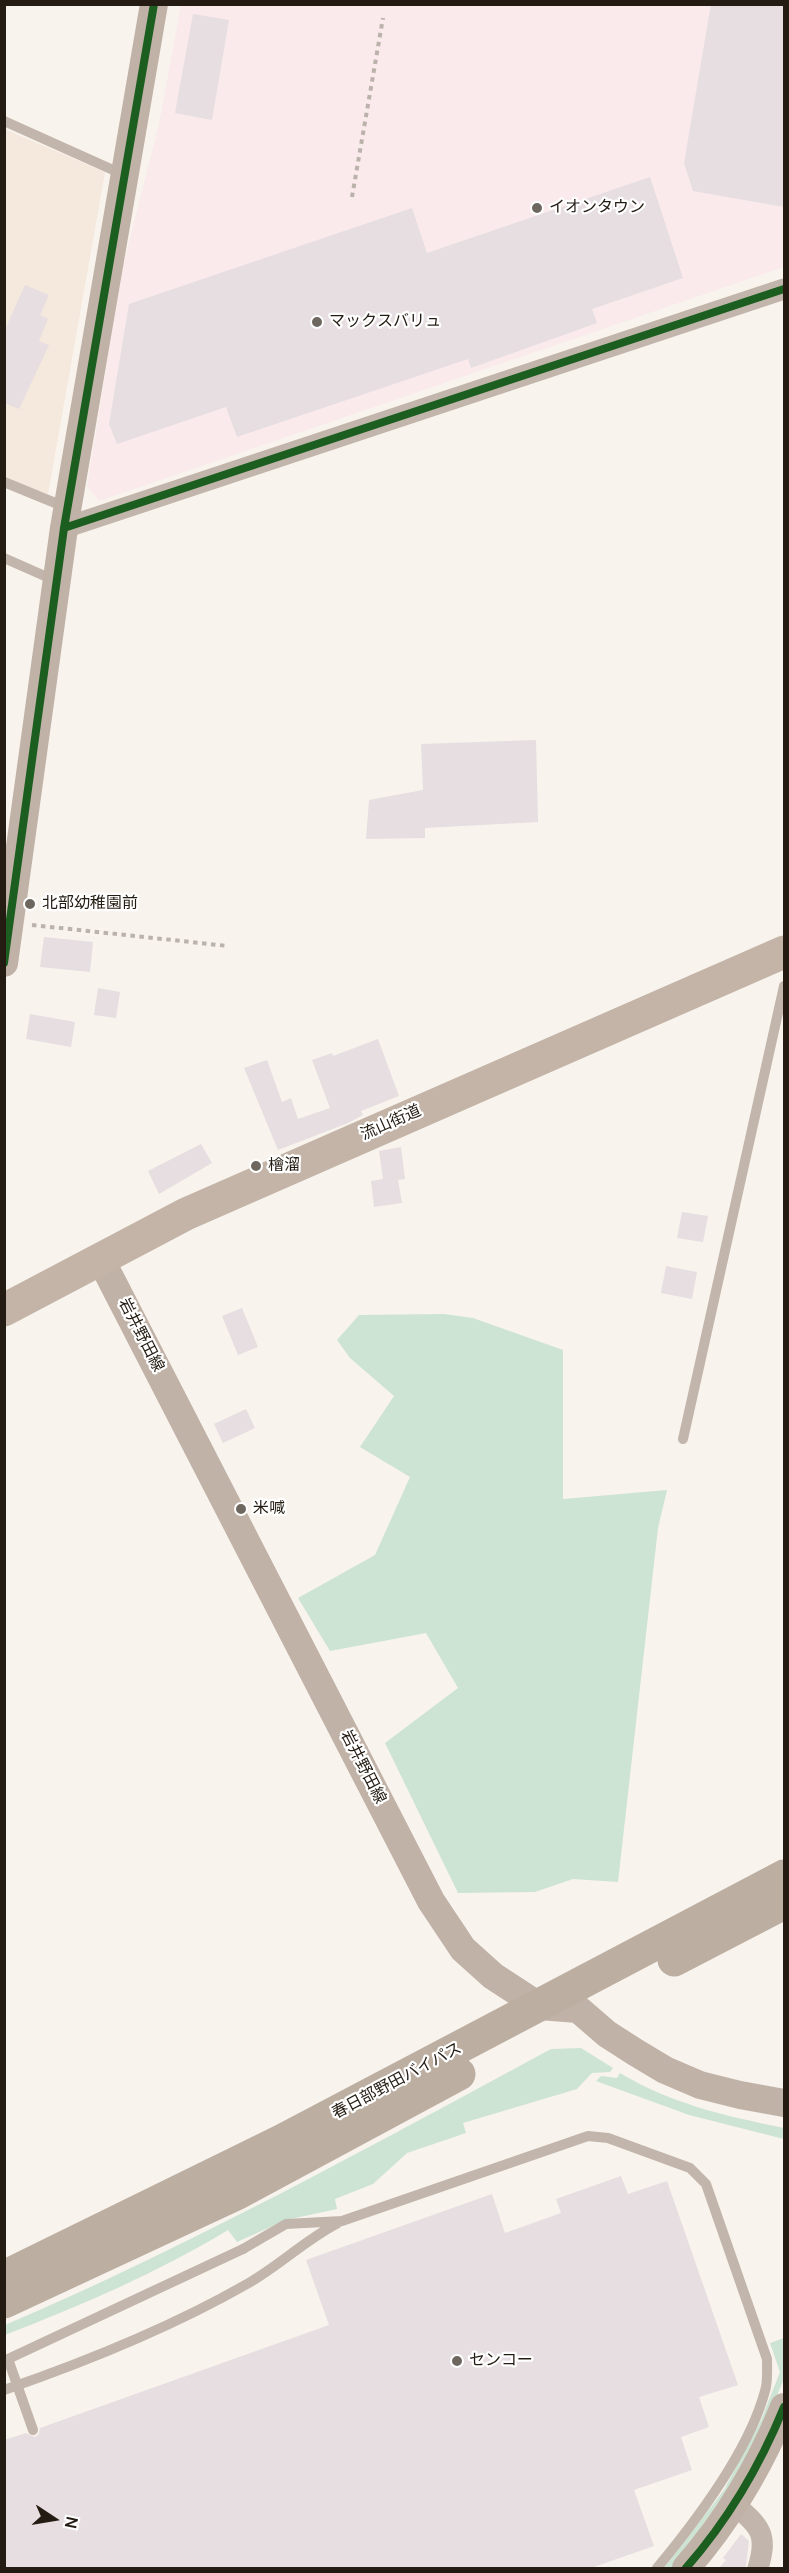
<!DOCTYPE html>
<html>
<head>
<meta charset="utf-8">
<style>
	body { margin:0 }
	#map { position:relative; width:789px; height:2573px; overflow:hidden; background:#f8f3ed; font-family:Manrope,sans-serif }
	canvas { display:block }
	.frame { position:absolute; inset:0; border:6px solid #241c13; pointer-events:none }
	.north { position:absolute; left:24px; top:2489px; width:60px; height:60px; -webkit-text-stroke:4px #fff; paint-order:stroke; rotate:102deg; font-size:16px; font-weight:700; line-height:24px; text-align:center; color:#241c13 }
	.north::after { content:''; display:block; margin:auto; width:21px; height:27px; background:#241c13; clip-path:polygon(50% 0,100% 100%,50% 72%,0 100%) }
</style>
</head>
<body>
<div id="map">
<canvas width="789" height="2573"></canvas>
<div class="frame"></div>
<div class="north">N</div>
</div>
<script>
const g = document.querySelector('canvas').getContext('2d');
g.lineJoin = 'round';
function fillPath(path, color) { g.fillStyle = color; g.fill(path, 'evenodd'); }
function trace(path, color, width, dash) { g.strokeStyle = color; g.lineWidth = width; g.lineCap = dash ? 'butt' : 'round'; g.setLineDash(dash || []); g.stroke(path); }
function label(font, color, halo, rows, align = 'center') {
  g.font = font + ' Manrope,"Noto Sans JP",sans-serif'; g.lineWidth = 4.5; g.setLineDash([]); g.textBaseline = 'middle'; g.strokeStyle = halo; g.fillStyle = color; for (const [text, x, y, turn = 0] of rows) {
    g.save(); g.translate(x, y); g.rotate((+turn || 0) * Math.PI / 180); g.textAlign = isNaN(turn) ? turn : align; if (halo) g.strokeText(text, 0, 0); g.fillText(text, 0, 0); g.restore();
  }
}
fillPath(new Path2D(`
	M181,5H784V267L99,501L87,486L123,266L159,124Z`), '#faeaec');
fillPath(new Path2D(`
	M4,129L105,172L48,494L5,478Z`), '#f5e8dd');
fillPath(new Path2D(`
	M444,1314L473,1318L563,1350V1499L667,1490L658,1528L618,1882L573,1879L535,1892L458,1893L385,1743L458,1688L426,1633L330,1651L298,1598L375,1555L410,1477L360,1447L394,1396L350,1358L337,1340L359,1315Z
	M581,2048L613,2068L610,2072L592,2073L577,2089L463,2123L466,2133L407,2153L373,2184L335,2199L337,2209L286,2220L237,2242L228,2230C157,2273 82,2305 5,2335V2325C192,2245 371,2146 551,2049Z
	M620,2073C671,2104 726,2116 784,2128V2139L689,2115L596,2081L601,2076L617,2078Z
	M784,2338V2379L752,2454L673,2568H664L724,2490L761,2420L780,2372L770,2343Z`), '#cde4d4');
fillPath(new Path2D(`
	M711,4H784V207L693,191L684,163Z
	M193,14L229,20L212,120L175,113Z
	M650,177L683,278L592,309L597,323L471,368L468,359L237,437L226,407L117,444L109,424L129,304L412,208L427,253Z
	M25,285L49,295L40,315L48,319L39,341L49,345L19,409L4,403V332Z
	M536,740L538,822L425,828V838L366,839L369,800L423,790L421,744Z
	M44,937L93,942L90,972L40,967Z
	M98,988L120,992L116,1018L94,1015Z
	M30,1014L75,1022L71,1047L26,1039Z
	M378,1039L399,1096L361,1111L363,1115L348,1123L278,1150L244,1068L267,1060L282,1102L291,1098L298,1119L330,1108L312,1060L332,1053L333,1056Z
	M201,1144L212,1163L159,1194L148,1171Z
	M401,1147L405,1179L398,1180L402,1203L374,1207L371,1181L383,1179L379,1151Z
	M682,1212L708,1216L703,1242L677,1238Z
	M666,1266L697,1272L692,1299L661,1293Z
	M242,1308L258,1347L238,1355L222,1316Z
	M246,1409L255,1428L223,1443L214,1424Z
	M621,2176L628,2194L667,2181L738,2385L699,2397L709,2427L681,2437L692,2470L634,2490L654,2546L591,2568H4V2440L26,2433L35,2437L39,2434L40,2428L329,2325L306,2260L492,2194L505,2233L561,2213L556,2199Z
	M741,2534L749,2541L746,2566L743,2568H719L726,2560L723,2558Z`), '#e6dee0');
trace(new Path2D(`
	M352,197L383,18
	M32,925L228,946`), '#bbb2ab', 4, [4.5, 4.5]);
trace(new Path2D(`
	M4,121L122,174
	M4,482L65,507
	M4,558L56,581
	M683,1439L784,986
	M243,2249L286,2224L342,2221L588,2136L608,2138L690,2168L706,2184L767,2359C767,2369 768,2382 765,2391C749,2451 696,2521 657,2568
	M4,2390C88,2361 170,2328 247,2284C279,2266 305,2240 338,2223`), '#c2b5ab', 10);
trace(new Path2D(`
	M64,528L784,289
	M735,2505C761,2527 768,2535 758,2568`), '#c2b5ab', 21);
trace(new Path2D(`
	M4,963L64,528L154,4
	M100,1258L431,1901L463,1949L493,1976L539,2006L578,2009L607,2034L635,2052L665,2070L700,2085L740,2095L784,2103
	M686,2568C728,2520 760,2466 784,2407`), '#c1b2a7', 28);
trace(new Path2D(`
	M4,1310L186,1214L784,952`), '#c3b4a7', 33);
trace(new Path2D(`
	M674,1960L784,1903
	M4,2277L281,2141L784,1876
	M4,2302L238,2193L459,2074`), '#bcaea1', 33);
trace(new Path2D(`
	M33,2430L8,2359L243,2249`), '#c2b5ab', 10);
trace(new Path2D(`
	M64,528L784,289
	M4,963L64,528L154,4
	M686,2568C728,2520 760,2466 784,2407`), '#1b5e20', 8);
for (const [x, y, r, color] of [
	[537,208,6,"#6e675f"],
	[317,322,6,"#6e675f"],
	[30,904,6,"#6e675f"],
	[256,1166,6,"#6e675f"],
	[241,1509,6,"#6e675f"],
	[457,2361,6,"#6e675f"]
]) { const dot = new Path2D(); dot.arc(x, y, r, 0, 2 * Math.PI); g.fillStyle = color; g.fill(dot); trace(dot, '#fff', 2); }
label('16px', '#241c13', '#fff', [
	["イオンタウン",549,208],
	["マックスバリュ",329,322],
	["北部幼稚園前",42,904],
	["檜溜",268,1166],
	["米喊",253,1509],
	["センコー",469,2361]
], 'left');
label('16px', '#241c13', '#fff', [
	["流山街道",391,1123,-24],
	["岩井野田線",141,1335,63],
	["岩井野田線",363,1767,63],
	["春日部野田バイパス",397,2081,-28]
]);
</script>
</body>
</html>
